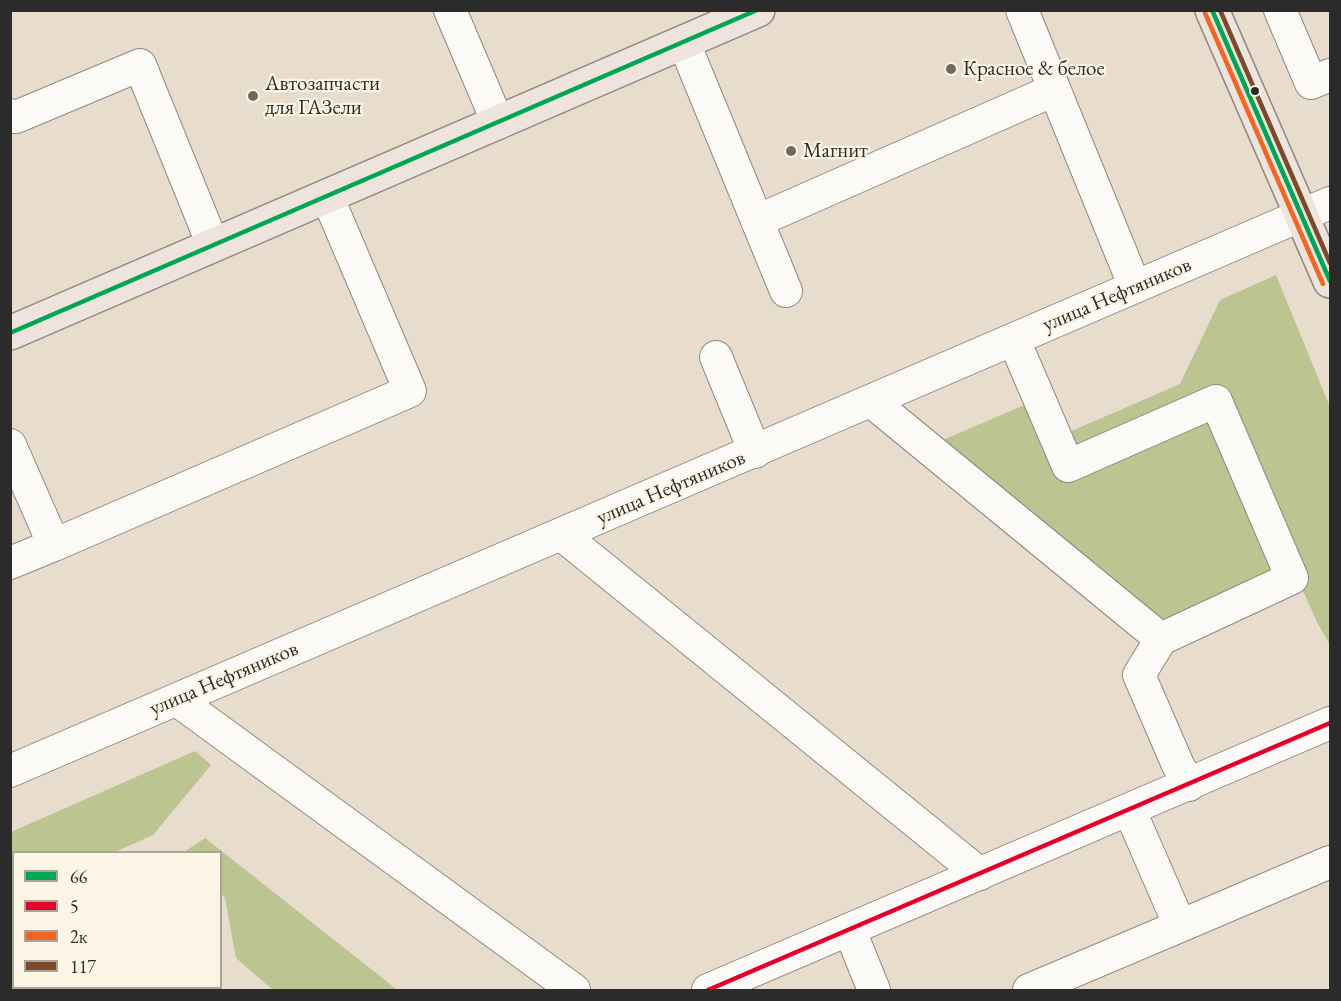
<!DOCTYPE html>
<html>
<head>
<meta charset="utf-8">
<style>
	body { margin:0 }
	#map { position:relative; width:1341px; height:1001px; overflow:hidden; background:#e8dccc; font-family:"EB Garamond",serif }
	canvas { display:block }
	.frame { position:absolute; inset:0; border:12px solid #2b2b2b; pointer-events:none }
	.legend { position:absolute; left:12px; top:851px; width:210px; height:138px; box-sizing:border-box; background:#fcf5e5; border:2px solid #a8a49b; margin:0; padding:8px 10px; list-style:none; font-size:18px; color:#2b2b2b }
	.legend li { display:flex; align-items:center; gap:12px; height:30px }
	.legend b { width:30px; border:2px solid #a8a49b }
</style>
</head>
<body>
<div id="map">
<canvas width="1341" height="1001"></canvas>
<div class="frame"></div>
<ul class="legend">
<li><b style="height:8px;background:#00a651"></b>66</li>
<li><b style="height:8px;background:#e4002b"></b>5</li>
<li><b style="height:8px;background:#f26522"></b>2к</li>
<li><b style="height:8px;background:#7a4b2a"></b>117</li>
</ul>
</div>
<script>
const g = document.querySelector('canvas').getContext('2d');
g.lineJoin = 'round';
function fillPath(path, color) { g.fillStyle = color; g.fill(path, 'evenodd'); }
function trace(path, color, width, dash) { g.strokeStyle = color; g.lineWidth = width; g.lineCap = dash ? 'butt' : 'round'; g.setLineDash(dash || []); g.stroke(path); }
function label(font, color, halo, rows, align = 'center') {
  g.font = font + ' "EB Garamond",serif'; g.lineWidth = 4.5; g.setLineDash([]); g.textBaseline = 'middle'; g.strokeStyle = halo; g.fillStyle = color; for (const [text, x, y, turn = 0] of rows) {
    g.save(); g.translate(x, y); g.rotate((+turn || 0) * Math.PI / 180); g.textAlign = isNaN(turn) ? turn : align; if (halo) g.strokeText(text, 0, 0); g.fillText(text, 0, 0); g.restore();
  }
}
fillPath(new Path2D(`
	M1276,275L1330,407V645L1318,624L1293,569L1166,627L938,442L1050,394L1067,433L1180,384L1220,300Z
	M195,751L211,765L153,835L115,852H14L13,885L11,882V832Z
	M205,838L395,988L396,990H273L236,958L225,898L221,893L220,852H184Z`), '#bcc491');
const minor = new Path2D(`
	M450,10L498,123
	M1022,10L1135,287
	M1280,10L1311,83L1330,75
	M684,43L786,291
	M10,115L16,117L140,65L213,245
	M757,221L1054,90
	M1014,340L1068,466L1216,401L1292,578L1161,639
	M716,357L755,452
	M871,401L1161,639L1139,675L1178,765L1189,785
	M10,445L54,545L10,563
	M561,534L980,874
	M54,545L410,391L327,196
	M177,700L574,990
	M10,771L1330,203
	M1180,926L1330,862
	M10,928L14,931
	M850,931L874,990
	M82,988L86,990
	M708,990L1330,723
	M1029,990L1180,926L1130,811`);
const major = new Path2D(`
	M1212,10L1330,281`);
const highway = new Path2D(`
	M10,333L758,10`);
trace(minor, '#8f8981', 34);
trace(major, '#8f8981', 36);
trace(highway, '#8f8981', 36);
trace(minor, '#fcfaf7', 32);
trace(major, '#efe4dd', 33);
trace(highway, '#efe4dd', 33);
trace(new Path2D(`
	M1212,10L1330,281
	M10,333L757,10`), '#00a651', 4.5);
trace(new Path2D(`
	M708,990L1330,723`), '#e4002b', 4.5);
trace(new Path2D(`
	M1205,13L1323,284`), '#f26522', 4.5);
trace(new Path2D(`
	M1220,10L1330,263`), '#7a4b2a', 4.5);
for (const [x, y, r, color] of [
	[951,69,6,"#6d6963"],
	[1255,91,5,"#2b2b2b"],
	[253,96,6,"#6d6963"],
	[791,151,6,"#6d6963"]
]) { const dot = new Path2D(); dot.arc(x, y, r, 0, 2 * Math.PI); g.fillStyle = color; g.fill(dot); trace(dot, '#fcf5e5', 2); }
label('21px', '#2b2b2b', '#fcf5e5', [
	["Красное & белое",963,69],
	["Автозапчасти",265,84],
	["для ГАЗели",265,108],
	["Магнит",803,151]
], 'left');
label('21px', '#2b2b2b', '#fcf5e5', [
	["улица Нефтяников",1117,295,-23],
	["улица Нефтяников",671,488,-23],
	["улица Нефтяников",224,679,-23]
]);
</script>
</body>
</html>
